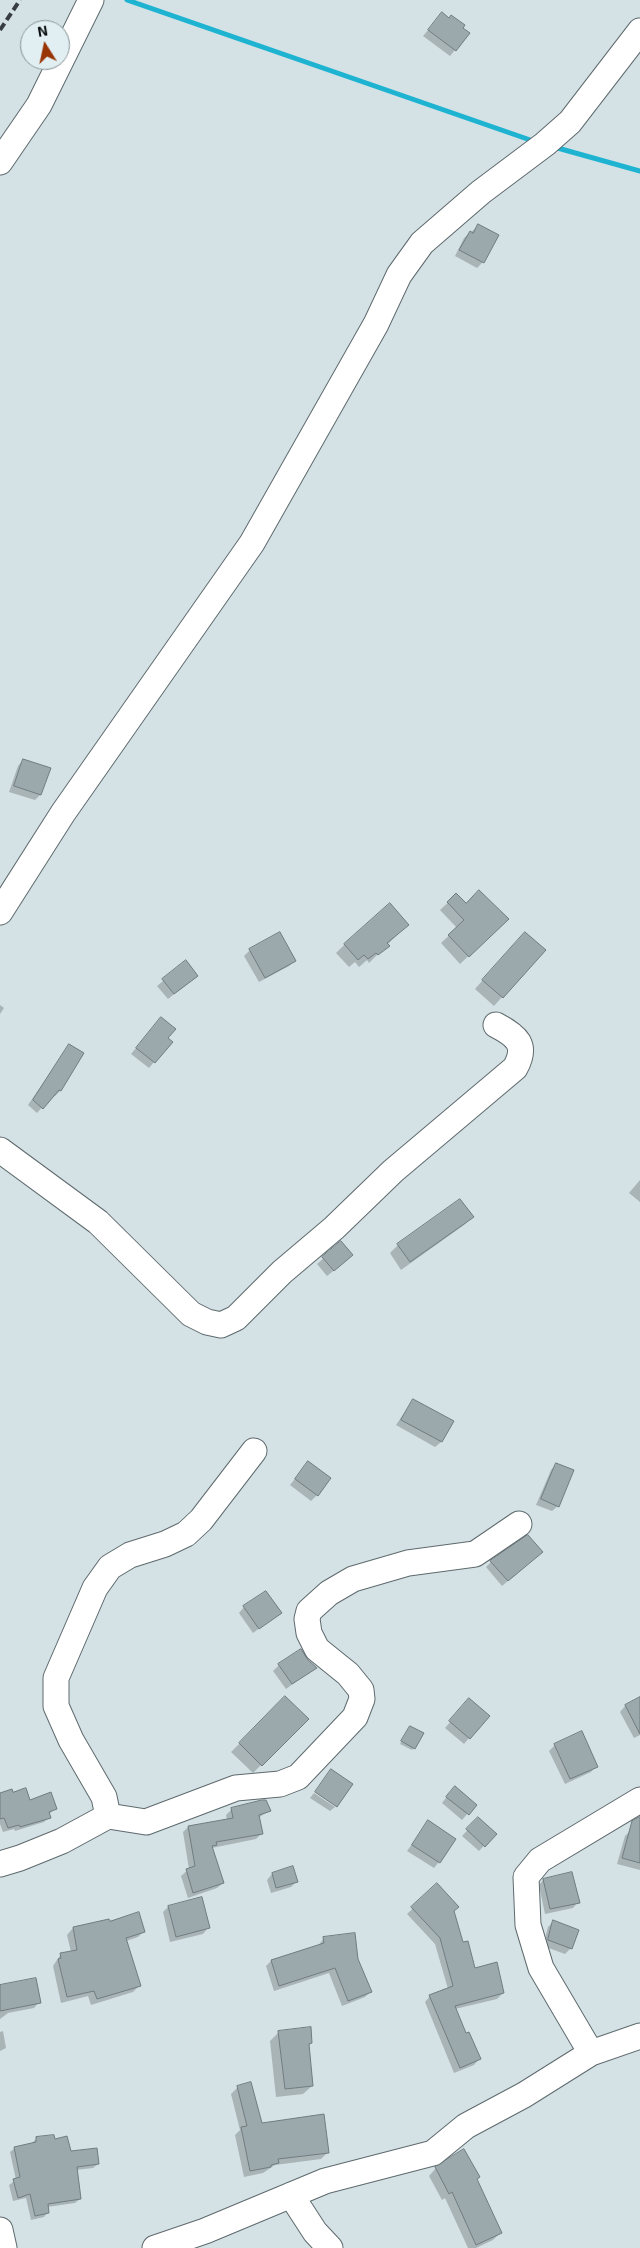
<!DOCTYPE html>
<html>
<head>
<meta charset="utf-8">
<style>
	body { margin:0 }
	#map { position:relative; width:640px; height:2248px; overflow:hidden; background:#d4e1e5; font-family:"Exo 2",sans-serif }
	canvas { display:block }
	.north { position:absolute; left:20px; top:20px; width:50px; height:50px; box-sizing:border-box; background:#e1eff2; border:1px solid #8a9497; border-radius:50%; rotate:350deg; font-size:14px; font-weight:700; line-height:20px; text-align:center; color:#080c0e }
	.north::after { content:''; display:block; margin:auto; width:18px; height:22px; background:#993405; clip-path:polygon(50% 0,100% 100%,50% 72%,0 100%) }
</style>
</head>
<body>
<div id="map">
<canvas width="640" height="2248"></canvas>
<div class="north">N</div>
</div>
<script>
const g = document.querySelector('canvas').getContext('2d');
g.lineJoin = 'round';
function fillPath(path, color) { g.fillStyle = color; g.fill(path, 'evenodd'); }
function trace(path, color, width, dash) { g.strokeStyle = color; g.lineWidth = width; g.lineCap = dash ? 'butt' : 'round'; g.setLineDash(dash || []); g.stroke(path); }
fillPath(new Path2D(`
	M442,14L455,50L450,56L423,36Z
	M478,226L497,236L483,262L477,268L455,256L464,238Z
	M23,760L40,795L35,800L9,792L18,766Z
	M456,895L466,905L500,926L460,964L441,943L457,928L440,910Z
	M399,933L369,963L367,960L359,967L355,962L349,967L336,953L345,944Z
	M516,942L502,997L494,1006L475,989Z
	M250,950L295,960L289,966L259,982L244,956Z
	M186,962L191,981L168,999L157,986Z
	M0,1005L4,1008L0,1014Z
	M155,1025L171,1042L149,1068L131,1054Z
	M69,1045L83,1053L60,1091L55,1096L53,1095L37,1113L28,1105Z
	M640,1180V1202L629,1193Z
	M472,1217L464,1225L401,1270L390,1253L398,1245Z
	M341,1243L346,1261L327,1276L317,1264Z
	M413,1400L452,1422L441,1442L435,1447L396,1425Z
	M308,1463L317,1495L311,1501L290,1485Z
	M556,1464L558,1506L552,1511L536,1505L551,1470Z
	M535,1557L502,1586L486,1567L491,1562Z
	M244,1607L280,1613L253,1633L239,1613Z
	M279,1665L315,1668L286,1689L273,1671Z
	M285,1698L307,1719L253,1773L231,1752Z
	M640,1698V1735L634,1738L620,1712L625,1706Z
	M464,1706L469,1738L464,1744L445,1728Z
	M410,1727L414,1748L412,1750L400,1744Z
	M555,1745L596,1766L591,1772L565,1784L549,1751Z
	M314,1793L335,1807L330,1811L310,1798Z
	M0,1794H12L29,1801L56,1808L48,1815L49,1817L44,1822L15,1831L14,1829L3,1832L0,1824Z
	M449,1794L475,1805L462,1820L442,1803Z
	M232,1809L269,1811L258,1818L261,1834L256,1839L212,1848L223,1883L217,1888L188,1898L181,1876L189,1869L183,1832L188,1827L227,1820L226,1815Z
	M478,1819L495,1834L479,1851L462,1836Z
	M428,1822L439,1862L434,1868L407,1851Z
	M631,1830L640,1833V1870L617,1864L625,1836Z
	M272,1874L296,1882L291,1887L271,1893L267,1880Z
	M544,1879L578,1902L573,1908L545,1914L539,1885Z
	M437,1885L453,1911L462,1944L475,1969L503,1993L497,1999L455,2009L465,2035L479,2059L474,2065L454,2073L425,2002L430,1996L448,1989L435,1944L407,1914Z
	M168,1907L208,1928L203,1934L170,1942L163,1912Z
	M108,1920L109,1922L144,1931L138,1937L126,1941L139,1986L133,1992L91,2005L88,1996L61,2003L53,1966L61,1954L71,1952L67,1935L73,1928Z
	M553,1922L571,1948L565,1954L543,1946L548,1927Z
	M324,1938L357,1959L370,1992L365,1997L342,2006L329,1973L274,1991L266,1966L271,1961L318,1946Z
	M0,1986L39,2002L34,2008L8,2013L0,2019Z
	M3,2031L6,2048L0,2051V2032Z
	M279,2032L311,2043L308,2046L312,2086L303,2094L276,2097L270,2041Z
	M237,2088L261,2124L328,2152L321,2159L275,2165L263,2173L244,2177L235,2135L240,2130L231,2094Z
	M36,2139L98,2164L93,2168L76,2170L80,2199L75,2203L47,2207L48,2212L44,2217L31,2220L26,2198L13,2201L9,2185L16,2180L10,2152L15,2148L32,2143Z
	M436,2168L476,2179L500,2233L493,2240L476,2248H468L445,2198L442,2200L429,2176Z`), '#0003');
trace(new Path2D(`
	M127,0L536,142
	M554,147L640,171`), '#1eb4d1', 5);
const building = new Path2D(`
	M442,12L449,18L451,15L465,25L463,28L470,33L456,51L428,30Z
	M478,224L499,235L484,263L459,250L470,231L473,233Z
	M23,759L51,768L41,795L14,786Z
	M479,890L509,919L469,957L448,935L464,920L447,902L456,893L466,903Z
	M390,903L409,925L387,943L390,946L378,955L376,953L368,959L364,955L358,960L344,944Z
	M280,932L296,961L265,978L249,949Z
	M525,932L546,950L503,998L482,980Z
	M186,960L198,976L174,994L162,979Z
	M161,1017L176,1029L168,1038L173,1042L155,1063L136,1048Z
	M69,1044L84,1053L61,1091L59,1090L43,1109L33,1100Z
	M460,1199L474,1217L410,1262L397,1244Z
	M341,1241L353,1255L334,1271L322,1257Z
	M413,1399L454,1421L442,1442L401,1420Z
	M308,1461L331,1478L318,1496L295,1479Z
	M556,1463L574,1470L559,1507L541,1499Z
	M528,1535L543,1552L508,1581L490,1561Z
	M266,1591L282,1613L259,1629L243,1606Z
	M301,1649L308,1660L317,1668L292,1684L278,1664Z
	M285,1696L309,1719L262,1766L239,1743Z
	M640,1697V1734L625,1705Z
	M469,1698L490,1716L470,1739L449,1721Z
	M410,1726L424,1733L415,1749L401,1741Z
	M582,1731L598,1767L570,1779L554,1744Z
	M331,1769L353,1784L337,1807L315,1792Z
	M455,1786L477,1805L469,1815L446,1797Z
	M26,1788L30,1800L51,1792L57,1809L49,1812L51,1818L20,1827L19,1825L8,1828L4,1818L0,1819V1793L12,1789L13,1792Z
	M262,1800H266L271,1811L259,1815L263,1834L216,1842L217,1845L212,1846L224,1883L193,1893L186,1869L195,1866L188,1826L233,1818L231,1808Z
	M478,1817L497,1834L485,1847L466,1829Z
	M640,1817V1863L622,1858L632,1821Z
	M428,1820L456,1839L440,1863L412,1845Z
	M293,1866L298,1882L276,1888L272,1873Z
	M572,1872L580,1903L550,1909L543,1879Z
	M437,1883L459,1907L454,1911L463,1942L468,1941L475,1968L497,1962L504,1993L455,2006L466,2033L469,2032L481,2059L460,2068L429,1995L453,1986L440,1938L411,1907Z
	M202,1897L210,1928L176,1937L168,1906Z
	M139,1912L145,1932L126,1938L141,1986L97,1999L94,1991L67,1997L58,1959L61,1958L60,1953L77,1950L73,1927L109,1919L110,1921Z
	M553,1920L579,1930L572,1949L548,1940Z
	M355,1933L358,1959L372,1992L348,2001L335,1968L279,1986L271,1960L324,1943L323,1937Z
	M36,1978L41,2003L0,2011V1985Z
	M311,2027L312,2043L309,2044L313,2086L285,2089L278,2031Z
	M251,2082L262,2123L324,2114L329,2153L278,2159L279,2163L271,2165V2167L250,2171L241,2127L247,2126L237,2086Z
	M54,2135L55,2139L67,2136L71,2151L97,2148L99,2164L77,2167L81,2199L48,2204L49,2213L35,2216L30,2194L18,2198L13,2179L20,2177L14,2147L36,2142V2137Z
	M464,2149L480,2177L477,2179L502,2233L476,2245L452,2192L449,2194L435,2167Z`);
fillPath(building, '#9ca9ac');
trace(building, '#707c7f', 1);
const minor = new Path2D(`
	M0,162L39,105L91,0
	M0,912L63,813L252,543L376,324L399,275L422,243L481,192L545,144L570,122L640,31
	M0,1150L98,1222L191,1314L207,1322L221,1325L236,1318L282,1272L334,1228L393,1171L515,1068C528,1045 517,1036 496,1025
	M108,1816L146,1822L236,1788L280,1784L298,1777L355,1717L362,1699L361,1690L348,1674L317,1649L309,1633L307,1619L309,1611L329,1593L353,1579L408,1563L475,1554L519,1524
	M0,1864L20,1858L62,1841L108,1816L104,1797L71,1740L56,1706V1678L95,1588L110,1567L130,1555L165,1544L186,1534L201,1520L254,1451
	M591,2053L541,1968L528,1925L526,1877L540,1860L640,1800
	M291,2195L315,2232L330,2248
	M0,2230L4,2248
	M155,2248L205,2231L325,2181L433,2153L466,2126L524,2095L591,2053L640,2036`);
trace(minor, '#5e6a6d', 27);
trace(minor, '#fff', 25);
trace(new Path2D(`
	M0,30L20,0`), '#373d40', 4, [8, 4]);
</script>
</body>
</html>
